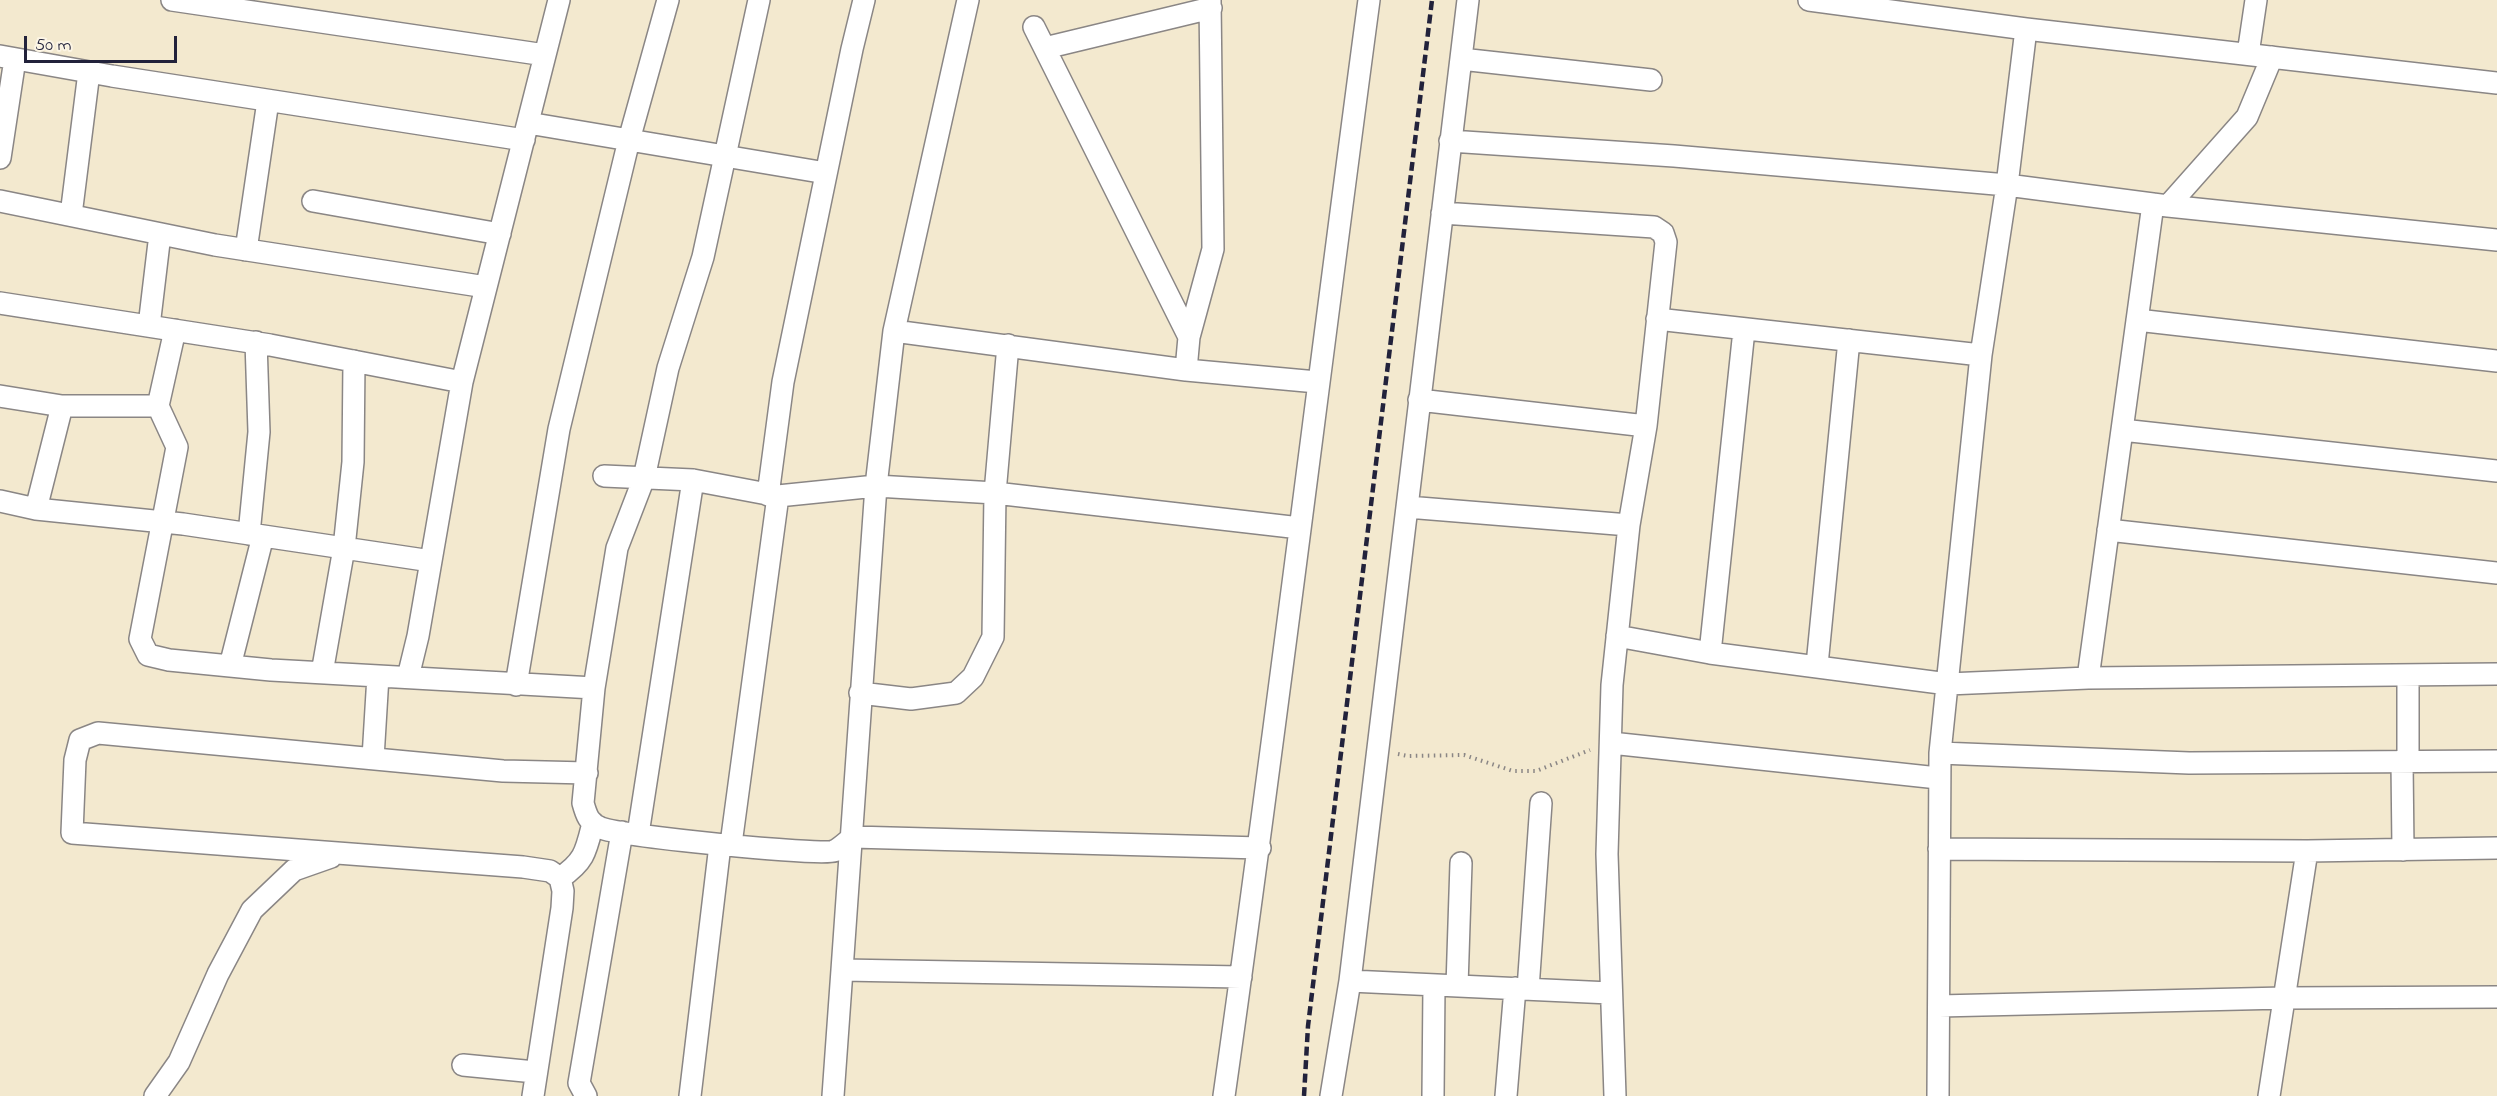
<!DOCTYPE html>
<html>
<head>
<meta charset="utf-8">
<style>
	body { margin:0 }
	#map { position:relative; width:2497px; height:1096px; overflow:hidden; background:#f3e9cf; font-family:"Indie Flower",sans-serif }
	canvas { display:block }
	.scale { position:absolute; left:24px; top:36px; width:153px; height:27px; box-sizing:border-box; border:3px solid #22223b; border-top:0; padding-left:8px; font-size:18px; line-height:21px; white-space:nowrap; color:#22223b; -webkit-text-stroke:4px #fcf5e5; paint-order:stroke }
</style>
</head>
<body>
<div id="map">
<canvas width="2497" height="1096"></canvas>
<div class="scale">50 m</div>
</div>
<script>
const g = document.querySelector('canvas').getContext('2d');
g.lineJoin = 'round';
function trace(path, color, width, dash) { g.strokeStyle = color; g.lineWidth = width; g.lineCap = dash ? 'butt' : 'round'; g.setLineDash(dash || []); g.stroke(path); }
const minor = new Path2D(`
	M172,0L545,55
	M759,0L703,257L668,368L644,478L617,548L594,688L583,803C586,814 589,824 601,828C620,836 821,856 834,851C841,848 847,841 853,837L1260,848
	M968,0L894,331L876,486L842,970L1241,977
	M1809,0L2026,29L2497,83
	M1034,27L1189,337L1186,370
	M1045,48L1211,8
	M2248,54L2256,0
	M0,56L112,76L524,140
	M1461,59L1651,80
	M528,123L826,173
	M1450,141L1674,156L2007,185L2168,206L2497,240
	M0,158L15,59
	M0,201L215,245L486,287
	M313,201L500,234
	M2168,206L2247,117L2272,57
	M1442,213L1654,227L1663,233L1666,242L1646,426L1629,525L1612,685L1607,854L1615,1096
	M71,215L89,72
	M246,250L268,101
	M0,303L270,345L462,382
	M1657,319L1981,355
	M2137,320L2497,361
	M149,326L160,234
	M175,330L158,406L177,447L140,639L148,655L169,660L271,670L594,688
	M894,331L1186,370L1317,382
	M1189,337L1213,249L1210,0
	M0,396L62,406H158
	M1419,400L1646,426
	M2122,430L2497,471
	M604,476L693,480L778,496L876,486L995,493L1300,528
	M768,495L783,382L852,49L864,0
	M0,501L36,509L183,524L431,561
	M1407,507L1629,525
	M36,509L62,406
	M2108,530L2497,573
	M249,534L259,432L256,342
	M1617,636L1710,653L1948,684L2088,678L2497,674
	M1710,653L1744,330
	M1817,665L1849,340
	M230,666L263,536
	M322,673L344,548L353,462L354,361
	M2408,675V762
	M408,677L418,636L462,382L559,0
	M2088,678L2153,204
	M516,685L559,429L629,140L668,0
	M860,693L911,699L956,693L973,677L993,637L995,493L1008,345
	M1611,743L1938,778
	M1940,753L2189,763L2497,761
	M373,758L378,676
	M2402,762L2403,850
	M638,834L693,480
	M731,844L778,496
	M1939,849L2307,851L2497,848
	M560,878C585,861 586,851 593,823
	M1350,981L1610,993
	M1457,986L1461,863
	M1528,989L1541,803
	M1939,1006L2284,998L2497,997
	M463,1065L535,1072
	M155,1096L179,1062L218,974L252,910L294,870L331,857
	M533,1096L562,908L563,891L560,878L550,871L523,867L72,833L75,760L80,740L98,733L503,771L587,773
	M586,1096L579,1083L622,832
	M690,1096L720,845
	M833,1096L842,970
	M1224,1096C1276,731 1320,365 1369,0
	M1331,1096L1350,981L1468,0
	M1433,1096L1434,985
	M1506,1096L1515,988
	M1938,1096L1940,753L1981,355L2007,185L2026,29
	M2269,1096L2307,851`);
trace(minor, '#8a8685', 24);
trace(new Path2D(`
	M1398,754L1408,756L1464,755L1513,771H1536L1590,750`), '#8a8685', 4, [1.5, 4.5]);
trace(minor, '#fff', 21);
trace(new Path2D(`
	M1304,1096L1308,1026L1432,0`), '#22223b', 4.5, [9, 4.5]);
</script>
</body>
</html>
